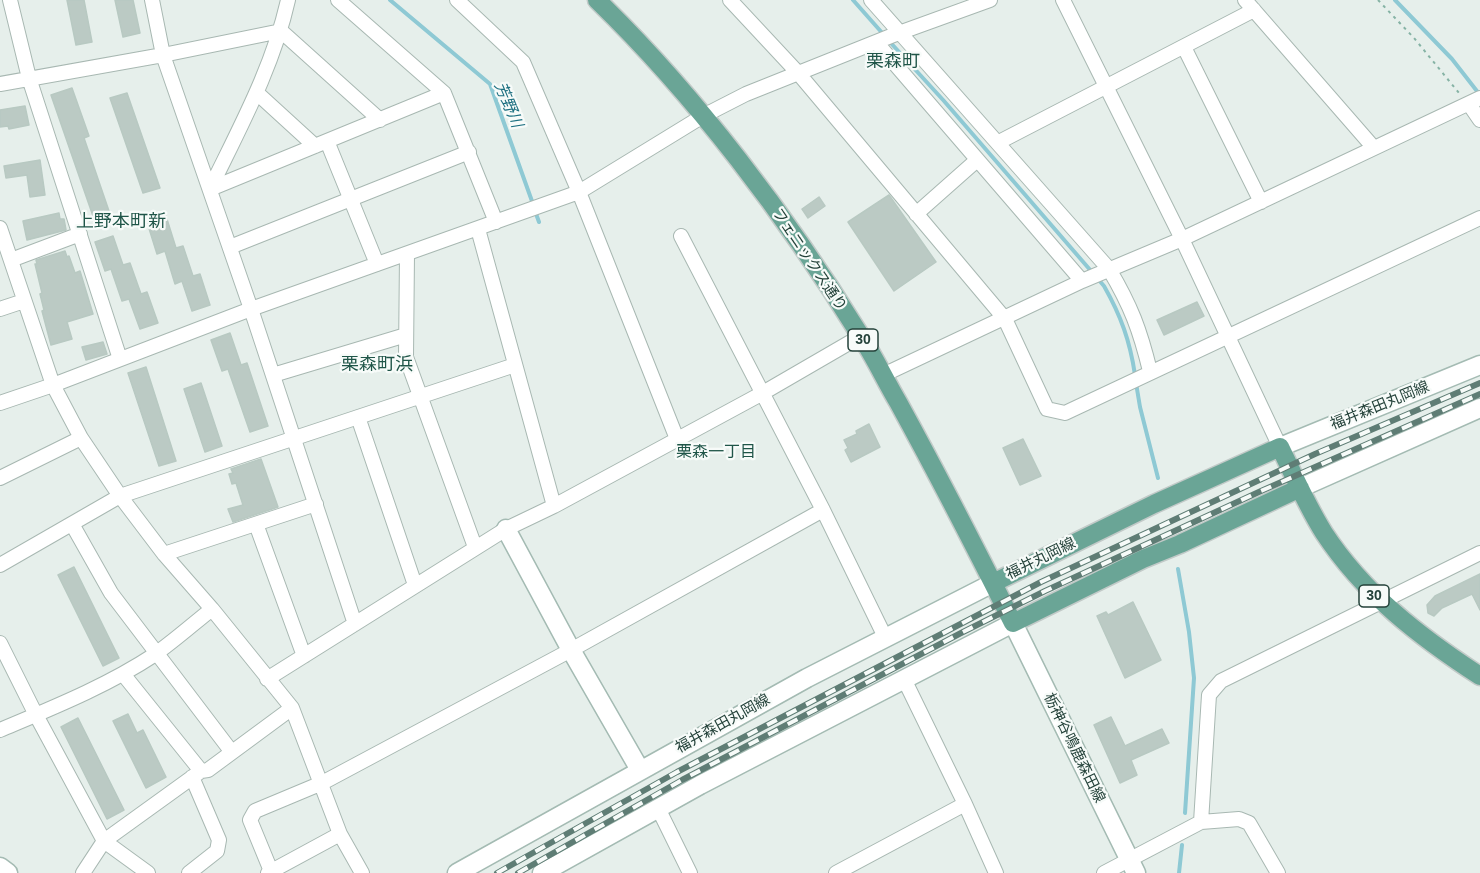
<!DOCTYPE html>
<html>
<head>
<meta charset="utf-8">
<style>
	body { margin:0 }
	canvas { display:block; background:#e6efeb }
</style>
</head>
<body>
<canvas width="1480" height="873"></canvas>
<script>
const g = document.querySelector('canvas').getContext('2d');
g.lineJoin = 'round';
function trace(path, color, width, dash) { g.strokeStyle = color; g.lineWidth = width; g.lineCap = dash ? 'butt' : 'round'; g.setLineDash(dash || []); g.stroke(path); }
function fillPath(path, color) { g.fillStyle = color; g.fill(path, 'evenodd'); }
function label(font, color, halo, rows, align = 'center') {
  g.font = font + ' Arial,"Noto Sans JP",sans-serif'; g.lineWidth = 4.5; g.setLineDash([]); g.textBaseline = 'middle'; g.strokeStyle = halo; g.fillStyle = color; for (const [text, x, y, turn = 0] of rows) {
    g.save(); g.translate(x, y); g.rotate((+turn || 0) * Math.PI / 180); g.textAlign = isNaN(turn) ? turn : align; if (halo) g.strokeText(text, 0, 0); g.fillText(text, 0, 0); g.restore();
  }
}
trace(new Path2D(`
	M390,0L490,84L533,204
	M853,0L884,35
	M1395,0L1452,59L1480,95
	M889,41L944,101L1104,286C1121,316 1130,341 1135,375
	M535,211L539,222
	M1136,383L1140,407L1158,478
	M1178,569L1189,632L1194,678L1185,813
	M1179,873L1182,845`), '#8ec9d4', 4);
const building = new Path2D(`
	M67,0H84L92,42L76,45Z
	M115,0H133L140,33L123,37Z
	M72,88L89,136L84,138L110,214L94,219L51,95Z
	M127,93L160,188L143,193L110,98Z
	M25,106L29,125L9,129L8,126L0,127V110Z
	M40,160L45,195L30,197L27,175L6,178L4,166Z
	M889,195L936,262L894,291L848,222Z
	M819,197L825,206L808,218L802,209Z
	M59,213L60,219H64L66,230L27,240L23,221Z
	M166,216L176,248L183,246L193,276L200,274L210,305L192,311L182,281L175,284L165,251L157,254L147,222Z
	M113,236L123,265L130,263L141,294L147,292L158,323L140,329L129,299L122,301L111,269L105,271L95,242Z
	M65,251L67,257L69,256L75,273L80,271L93,314L67,322L72,339L51,345L42,311L44,310L40,294L42,293L35,264H37L36,260Z
	M1197,302L1204,316L1164,335L1157,320Z
	M230,333L241,365L247,363L268,426L250,432L228,369L222,371L211,340Z
	M103,342L107,354L86,360L82,347Z
	M146,367L176,461L159,466L128,373Z
	M201,383L222,446L205,452L184,389Z
	M869,424L880,447L851,462L845,450L848,448L844,440L857,434L856,431Z
	M1023,439L1041,476L1020,485L1003,448Z
	M261,459L278,507L233,522L228,509L243,505L236,483L232,484L229,474L233,473L231,469Z
	M74,567L119,658L103,666L58,575Z
	M1480,574V610L1472,594L1442,608L1434,616L1428,613L1427,605L1435,596Z
	M1133,602L1161,660L1125,678L1097,616L1106,612L1108,615Z
	M128,714L137,733L143,730L166,777L146,788L113,721Z
	M1111,717L1125,746L1162,729L1169,743L1131,760L1137,775L1120,783L1094,725Z
	M78,718L124,810L107,819L61,727Z`);
fillPath(building, '#bbcac4');
trace(building, '#b8c9c2', 1.5);
const street = new Path2D(`
	M10,0L29,78L120,359
	M152,0L163,55L251,309L355,624
	M338,0L444,93L496,222
	M457,0L523,62L579,192L677,439
	M730,0L799,74L1005,319L1047,409L1065,413L1480,218
	M871,0L1109,269C1131,306 1140,330 1150,371
	M1063,0L1182,239L1280,447
	M1245,0L1374,148
	M281,31L380,120
	M876,42L1082,281
	M1184,47L1261,202
	M0,84L163,55L281,31
	M257,93L315,146
	M1469,104L1480,120
	M327,141L377,264
	M999,142L1254,10
	M210,189L444,93
	M210,189C240,127 273,67 288,0
	M916,214L977,160
	M0,228L53,385L81,438L120,496L164,554L212,609L292,708L340,834L362,873
	M478,229L554,506
	M681,236L823,510L885,637
	M230,247L469,152
	M407,254L406,357L475,547
	M11,260L80,234
	M0,309L24,301
	M273,375L406,335
	M883,375L1082,281L1182,239L1480,98
	M0,403L53,385L251,309L579,192L703,116L746,94L896,34L990,0
	M358,417L415,585
	M0,478L81,438
	M72,524L111,593L231,751
	M256,524L304,656
	M164,554L316,504
	M0,565L120,496L515,365
	M0,643L36,715L104,841L148,873
	M123,674L201,771
	M267,679L506,529L554,506L761,394L861,336
	M904,679L965,804L996,873
	M0,730C52,708 107,686 154,655C174,641 193,624 212,609
	M658,808L690,873
	M1201,822L1209,695L1221,681L1480,553
	M271,871L250,820L255,811L322,783L571,650L823,510
	M83,873L104,841L201,771L208,770L292,708
	M189,873L217,851L219,840L192,777
	M268,873L340,834
	M836,873L965,804
	M1104,873L1201,822L1239,819L1249,823L1278,873`);
const secondary = new Path2D(`
	M1280,447L1480,365
	M1300,488L1480,408
	M506,529L571,650L640,770
	M0,867L8,873
	M457,873L807,678L993,583
	M542,873L700,785L1013,623L1136,873`);
const primary = new Path2D(`
	M597,0C696,96 787,217 860,335C874,356 885,380 898,402C938,475 976,549 1013,623L1143,559L1180,544L1300,488
	M993,583L1154,504L1280,447C1294,476 1307,506 1324,533C1364,594 1420,637 1480,676`);
trace(street, '#a8b8b2', 16);
trace(secondary, '#a4bbb3', 21);
trace(primary, '#c2cac8', 21);
trace(new Path2D(`
	M1378,0L1414,38L1459,93`), '#86b3a5', 2, [3, 4.5]);
trace(street, '#fff', 14);
trace(secondary, '#fff', 18);
trace(primary, '#6aa596', 18);
const rail = new Path2D(`
	M497,873L677,772L1041,582L1315,454L1480,383
	M518,873L682,780L961,633L1045,591L1261,491L1480,394`);
trace(rail, '#5f7d75', 6);
trace(rail, '#f7fbf9', 4, [11]);
for (const [x, y, w] of [
	[863,340,30],
	[1374,596,30]
]) { const box = new Path2D(); box.roundRect(x - w / 2, y - 11, w, 22, 4.5); g.fillStyle = '#f7fbf9'; g.fill(box); trace(box, '#24423a', 1.5); }
label('bold 14px', '#24423a', null, [
	["30",863,340],
	["30",1374,596]
]);
label('15px', '#24423a', '#f7fbf9', [
	["フェニックス通り",809,260,56],
	["福井森田丸岡線",1380,406,-22],
	["福井丸岡線",1041,559,-26],
	["福井森田丸岡線",723,724,-29],
	["栃神谷鳴鹿森田線",1074,748,64]
]);
label('italic 16px', '#1c6f80', '#f7fbf9', [
	["芳野川",508,105,67]
]);
label('16px', '#1f5548', '#f7fbf9', [
	["栗森一丁目",716,453]
]);
label('18px', '#1f5548', '#f7fbf9', [
	["栗森町",893,62],
	["上野本町新",121,222],
	["栗森町浜",377,365]
]);
</script>
</body>
</html>
